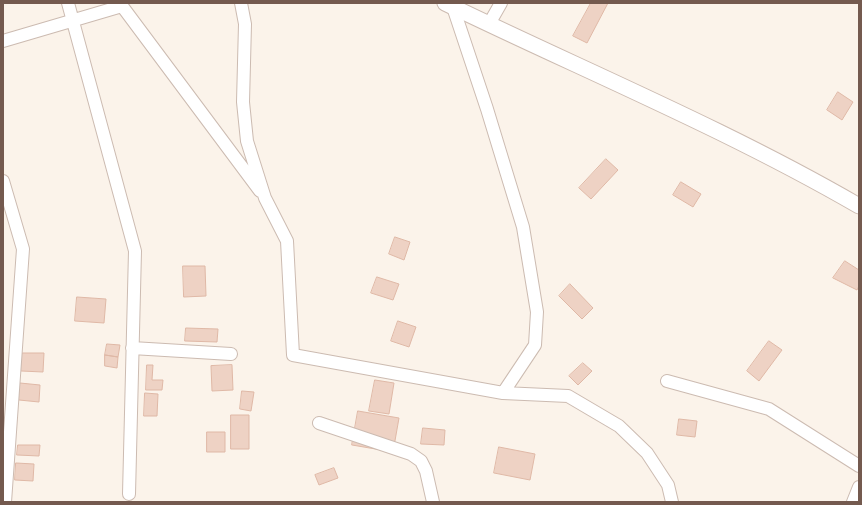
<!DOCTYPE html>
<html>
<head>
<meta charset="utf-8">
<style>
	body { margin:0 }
	#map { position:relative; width:862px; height:505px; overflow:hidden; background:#fbf3ea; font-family:"Sofia Sans Condensed",sans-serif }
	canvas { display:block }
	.frame { position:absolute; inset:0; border:4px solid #745a4f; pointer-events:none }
</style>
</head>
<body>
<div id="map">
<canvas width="862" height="505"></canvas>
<div class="frame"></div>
</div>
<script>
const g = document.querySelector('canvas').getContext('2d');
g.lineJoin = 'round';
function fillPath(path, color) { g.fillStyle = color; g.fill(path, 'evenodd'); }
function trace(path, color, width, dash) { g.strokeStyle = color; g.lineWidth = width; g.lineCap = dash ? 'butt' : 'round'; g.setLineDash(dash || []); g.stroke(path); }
const building = new Path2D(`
	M591,3H608L587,43L573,36Z
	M838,92L853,102L842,120L827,110Z
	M606,159L618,170L591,199L579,188Z
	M681,182L701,194L693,207L673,195Z
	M395,237L410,242L404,260L389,254Z
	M845,261L859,270V286L857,290L833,278Z
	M183,266H205L206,296L184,297Z
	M377,277L399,284L393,300L371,293Z
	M570,284L593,308L582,319L559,296Z
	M77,297L106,299L104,323L75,321Z
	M398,321L416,327L409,347L391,341Z
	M186,328L218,329L217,342L185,341Z
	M769,341L782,350L759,381L747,371Z
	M107,344L120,345L118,357L105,355Z
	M22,353H44L43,372L21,371Z
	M105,355L118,357L117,368L105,366Z
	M583,363L592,371L578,385L569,376Z
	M147,365H153L152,380H163L162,390H146Z
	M232,365L233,390L212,391L211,366Z
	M375,380L394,383L389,414L369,411Z
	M20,383L40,385L39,402L19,400Z
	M242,391L254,392L251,411L240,409Z
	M145,393L158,394L157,416H144Z
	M358,411L399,418L393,452L352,445Z
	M231,415H249V449H231Z
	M679,419L697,421L695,437L677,435Z
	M423,428L445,430L444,445L421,444Z
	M207,432H225V452H207Z
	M18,445H40L39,456L17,455Z
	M499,447L535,454L530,480L494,473Z
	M16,463L34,464L33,481L15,480Z
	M334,468L338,478L319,485L315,475Z`);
fillPath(building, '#eed2c4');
trace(building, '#dfb8a6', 1);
const minor = new Path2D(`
	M68,3L135,251L129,494
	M241,3L245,24L243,102L247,141L265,198L287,241L293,355L503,393L568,396L619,426L647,453L668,485L672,502
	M453,7L487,109L523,227L537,312L535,345L503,393
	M489,24L501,3
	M3,41L122,6L260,191
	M3,181L23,249L5,502
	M132,348L231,354
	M667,381L769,409L859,466
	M319,423L411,454L421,461L426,471L433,502
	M853,502L859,487`);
const tertiary = new Path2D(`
	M445,3C583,70 726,129 859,206`);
trace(minor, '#ccbbb1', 14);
trace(tertiary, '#ccbbb1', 17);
trace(minor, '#fff', 12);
trace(tertiary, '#fff', 15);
</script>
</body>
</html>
